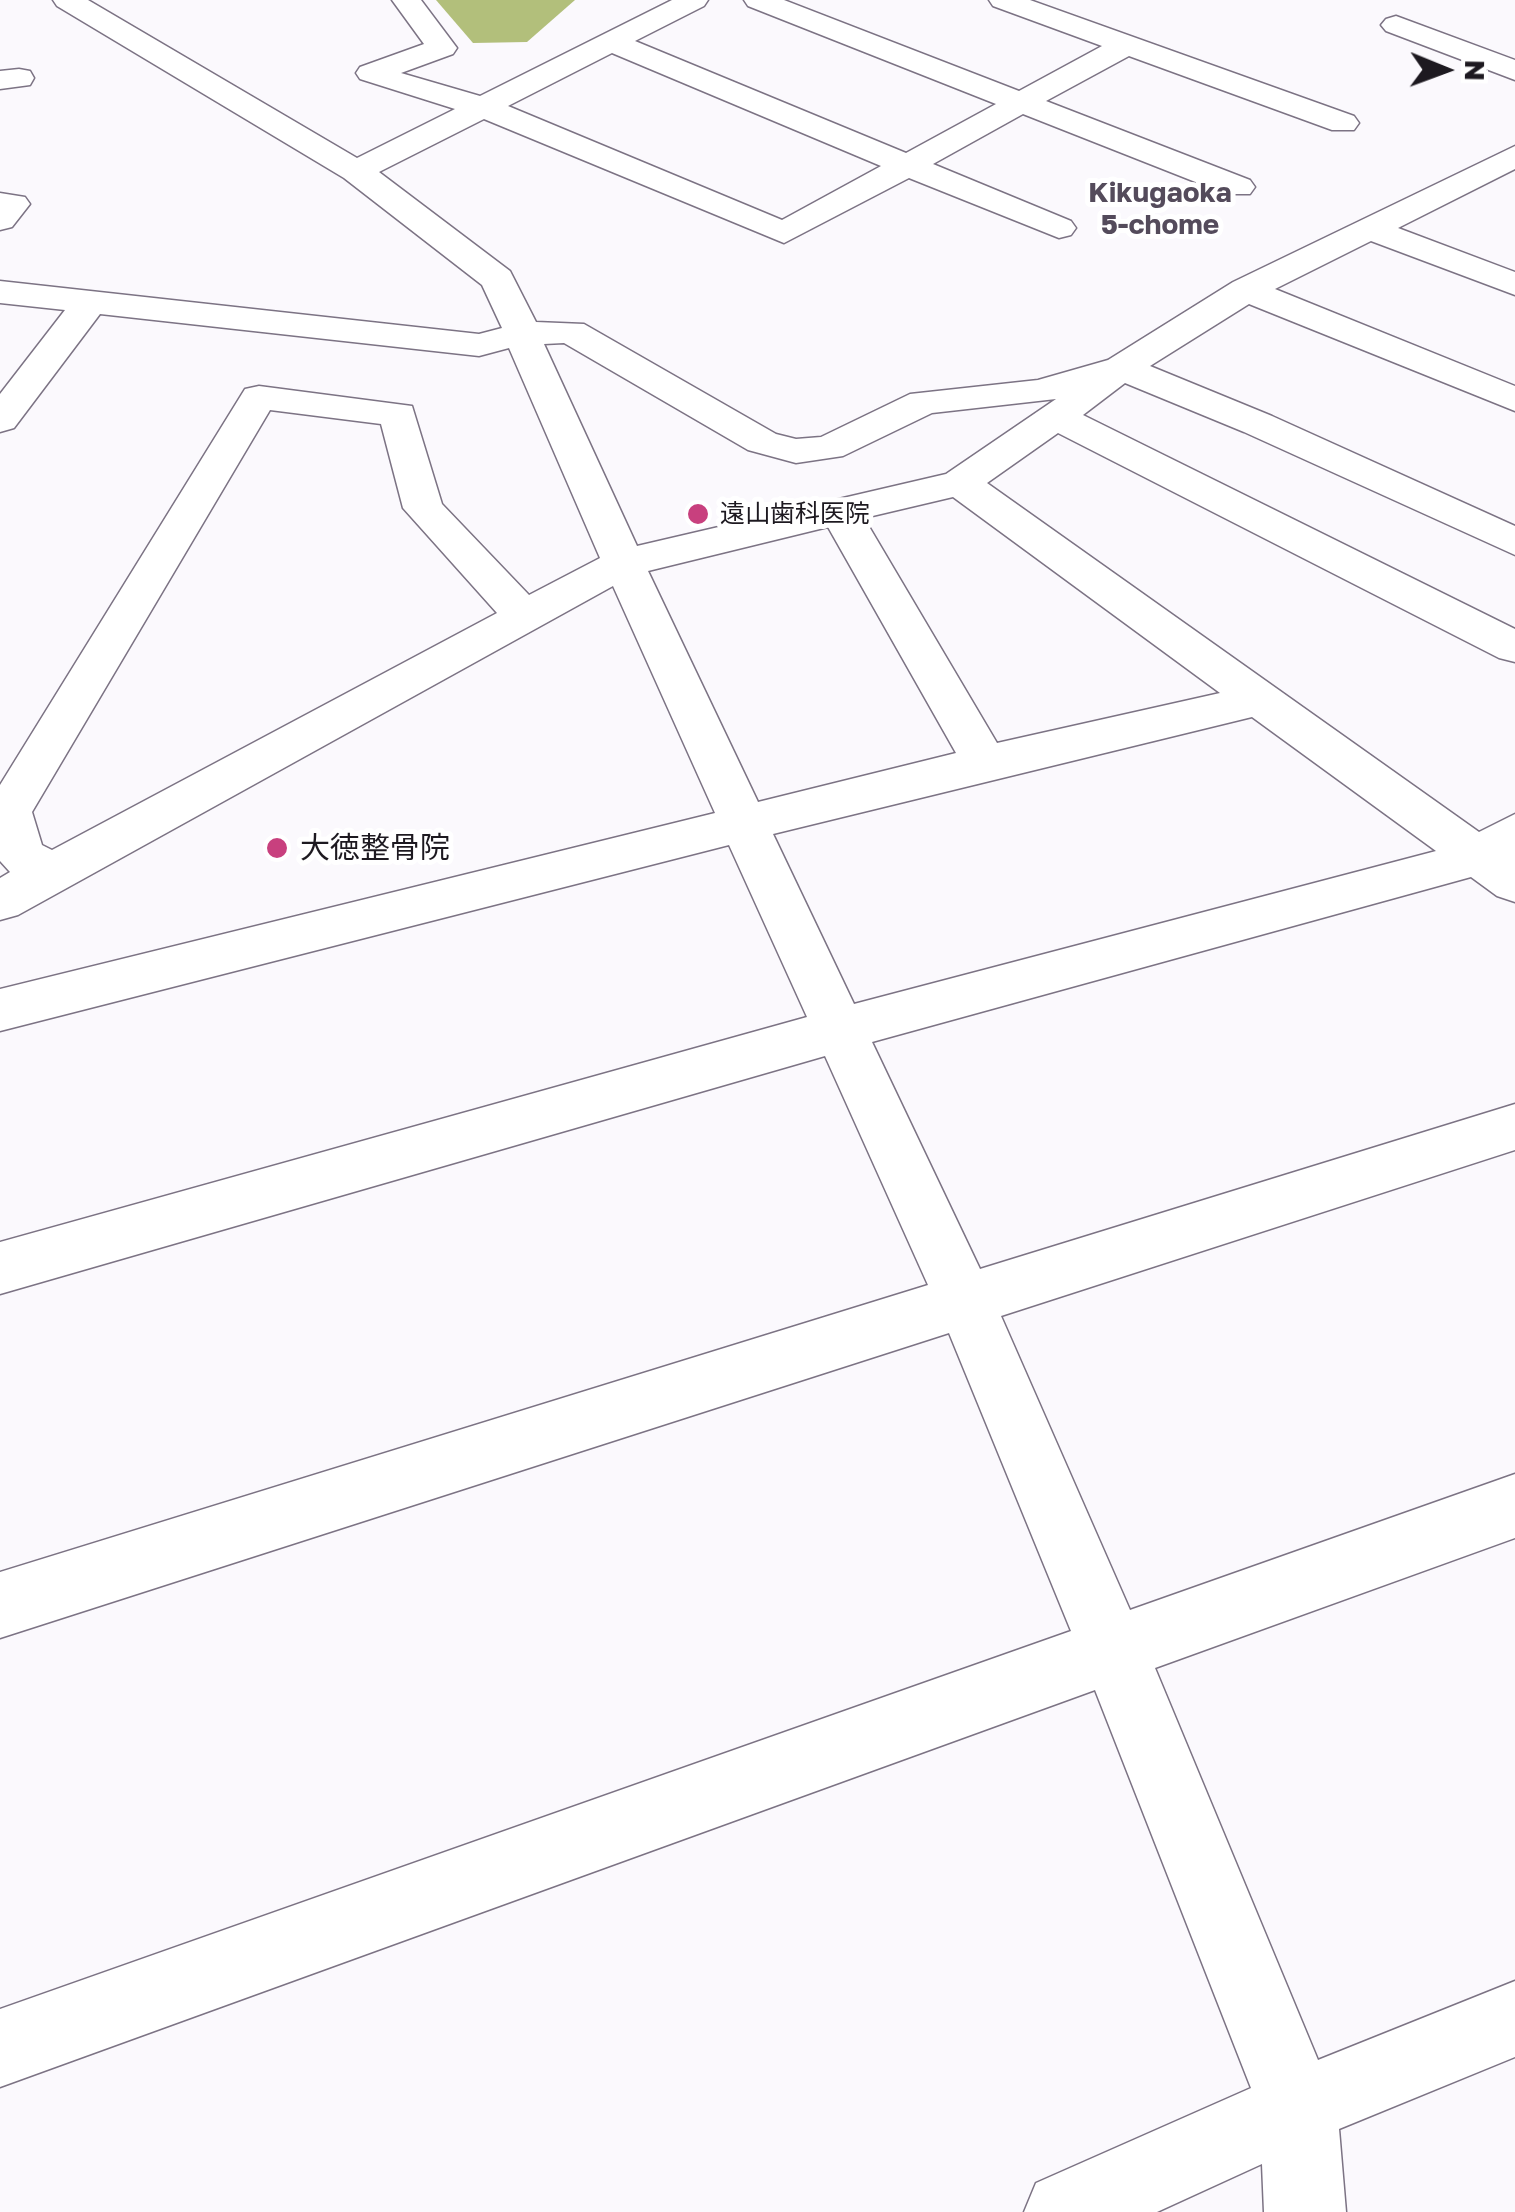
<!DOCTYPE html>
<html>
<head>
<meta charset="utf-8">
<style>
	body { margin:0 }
	#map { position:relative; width:1515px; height:2212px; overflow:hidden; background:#fbf9fd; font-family:"Golos Text",sans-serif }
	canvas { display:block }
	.north { position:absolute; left:1395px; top:20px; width:100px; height:100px; -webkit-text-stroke:8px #fff; paint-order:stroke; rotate:91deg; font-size:28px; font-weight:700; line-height:40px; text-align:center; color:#1d1920 }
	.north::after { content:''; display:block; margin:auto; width:35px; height:45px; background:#1d1920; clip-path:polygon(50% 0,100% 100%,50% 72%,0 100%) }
</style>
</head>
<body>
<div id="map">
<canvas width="1515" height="2212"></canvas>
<div class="north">N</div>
</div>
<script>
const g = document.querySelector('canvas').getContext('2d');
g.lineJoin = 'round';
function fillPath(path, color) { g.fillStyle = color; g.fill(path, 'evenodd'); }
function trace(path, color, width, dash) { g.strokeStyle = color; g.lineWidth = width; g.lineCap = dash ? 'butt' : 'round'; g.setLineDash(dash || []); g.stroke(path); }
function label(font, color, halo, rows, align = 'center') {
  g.font = font + ' "Golos Text","Noto Sans JP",sans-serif'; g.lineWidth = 10; g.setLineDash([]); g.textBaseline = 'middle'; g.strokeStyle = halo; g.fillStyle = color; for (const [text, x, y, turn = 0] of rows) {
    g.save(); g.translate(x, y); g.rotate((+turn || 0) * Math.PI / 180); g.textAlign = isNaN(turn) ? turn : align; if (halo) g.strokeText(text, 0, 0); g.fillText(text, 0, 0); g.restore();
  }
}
fillPath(new Path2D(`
	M436,0H575L527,42L473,43Z`), '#b2bf7b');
const minor = new Path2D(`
	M53,0H88L357,158L455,109L360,79L356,73L360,67L424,44L392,0H421L457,48L453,54L401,73L480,96L672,0H708L704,6L635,41L906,153L996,104L748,6L744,0H784L1019,91L1102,46L993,6L989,0H1030L1354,116L1359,123L1354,130H1332L1129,56L1046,101L1250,180L1255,187L1250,194H1226L1023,114L933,164L1071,221L1076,228L1071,235L1059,238L909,178L784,243L484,119L379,172L510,271L536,322L584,324L776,434L796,439L821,437L910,394L1038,380L1108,360L1233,282L1515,146V169L1398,228L1515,272V295L1371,241L1275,289L1515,386V411L1249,304L1150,366L1272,416L1515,526V555L1244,432L1125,383L1083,415L1515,629V662L1499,658L1058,433L987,483L1479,832L1515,814V902L1497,896L1471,877L872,1042L980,1269L1515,1104V1150L1001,1316L1130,1610L1515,1474V1538L1155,1668L1318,2060L1515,1981V2057L1339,2129L1346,2212H1264L1262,2164L1157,2212H1024L1036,2183L1251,2088L1095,1690L0,2087V2009L1071,1631L949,1333L0,1638V1572L928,1285L825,1056L0,1294V1242L807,1017L729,845L0,1031V989L715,813L613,586L18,915L0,920V878L10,872L0,861V785L245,389L259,386L412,406L442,504L529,595L600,558L509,348L479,356L100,314L14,428L0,432V394L65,310L0,303V281L479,334L502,328L482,285L344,178L57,6ZM612,53L881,166L782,220L508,106ZM564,343L748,450L796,463L843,456L932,413L1056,399L946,474L637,546L544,344ZM270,410L381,424L403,508L497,613L52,850L42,845L32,812ZM953,497L1220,693L997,743L864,518ZM828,527L956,753L758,802L648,571ZM1252,717L1436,851L854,1004L773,834Z
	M1396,16L1515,60V80L1386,31L1381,25L1386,19Z
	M19,69L30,71L34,78L30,85L0,89V71Z
	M0,193L25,197L30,204L12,227L0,230Z`);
trace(minor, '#7c7384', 3);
fillPath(minor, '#fff');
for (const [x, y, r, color] of [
	[698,514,12,"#c8407e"],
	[277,848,12,"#c8407e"]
]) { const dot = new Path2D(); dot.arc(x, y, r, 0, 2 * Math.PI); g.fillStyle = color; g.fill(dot); trace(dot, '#fff', 4); }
label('25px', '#1d1920', '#fff', [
	["遠山歯科医院",720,514]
], 'left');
label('bold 28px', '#544b5b', '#fff', [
	["Kikugaoka",1160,193],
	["5-chome",1160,225]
]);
label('30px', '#1d1920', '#fff', [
	["大徳整骨院",300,848]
], 'left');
</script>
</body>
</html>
